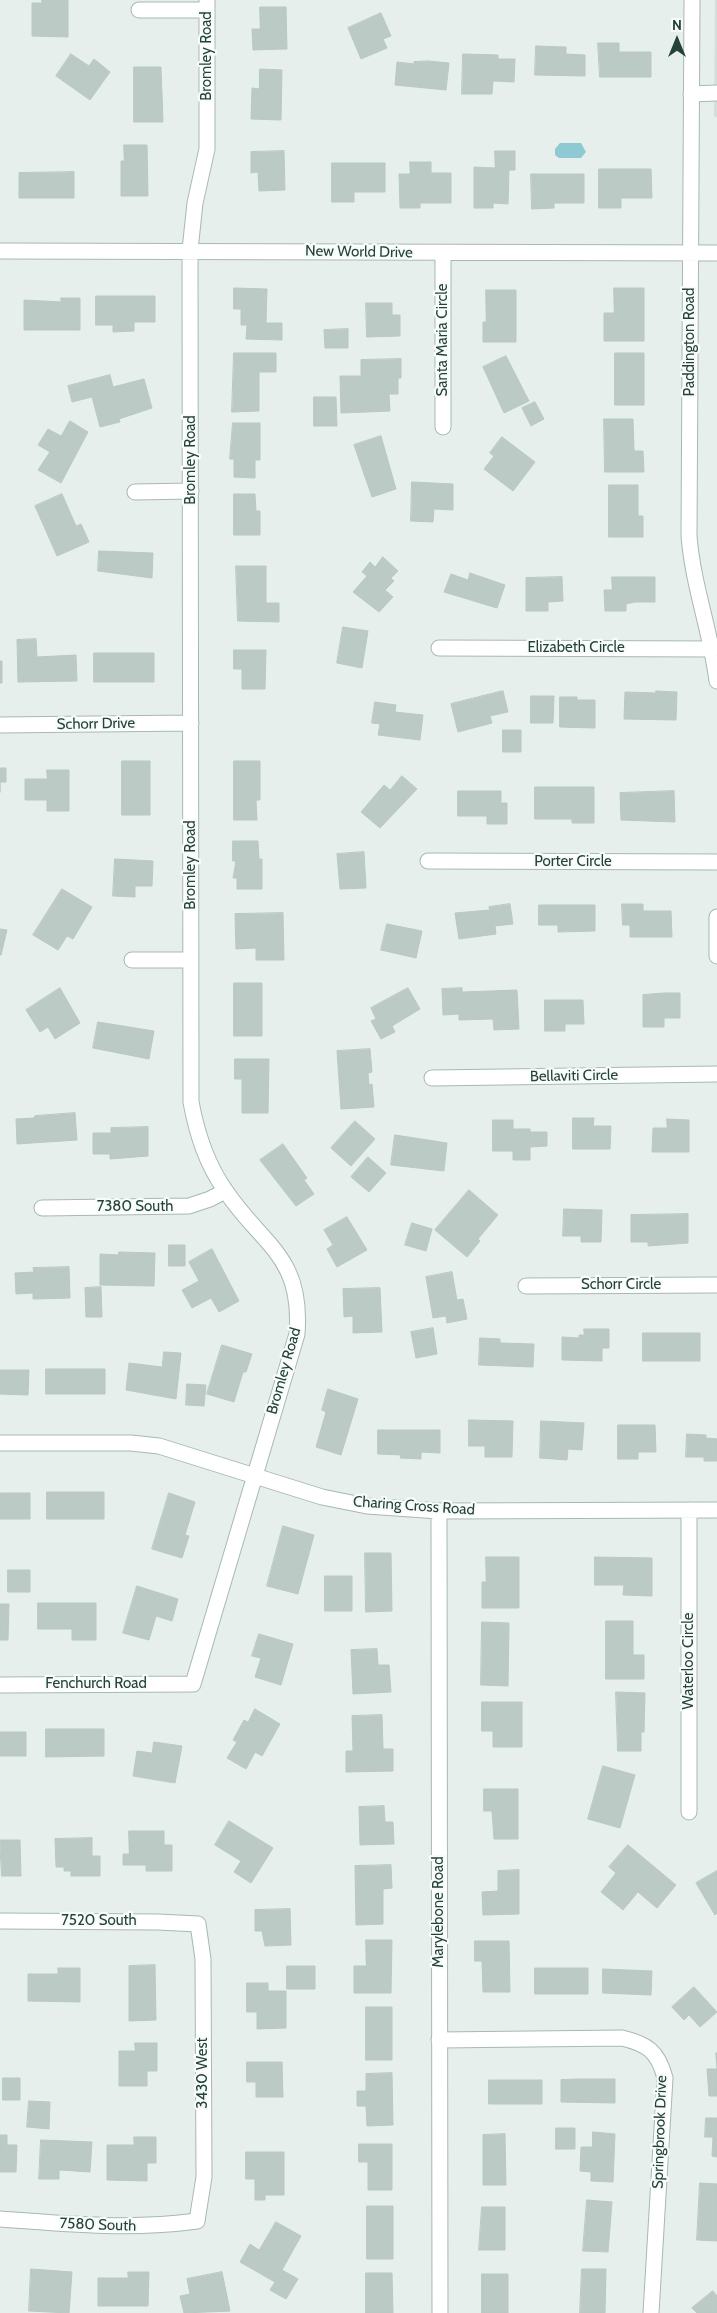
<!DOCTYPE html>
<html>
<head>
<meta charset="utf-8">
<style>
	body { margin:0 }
	#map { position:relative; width:717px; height:2313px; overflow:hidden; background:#e6efeb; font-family:Cabin,sans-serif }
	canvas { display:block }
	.north { position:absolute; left:652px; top:15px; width:50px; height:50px; -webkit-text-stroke:4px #f7fbf9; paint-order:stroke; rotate:0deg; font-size:14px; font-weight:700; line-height:20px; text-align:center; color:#24423a }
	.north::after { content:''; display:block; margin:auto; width:18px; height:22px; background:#24423a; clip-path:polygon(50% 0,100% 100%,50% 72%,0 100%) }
</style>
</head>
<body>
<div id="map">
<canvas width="717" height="2313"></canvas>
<div class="north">N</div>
</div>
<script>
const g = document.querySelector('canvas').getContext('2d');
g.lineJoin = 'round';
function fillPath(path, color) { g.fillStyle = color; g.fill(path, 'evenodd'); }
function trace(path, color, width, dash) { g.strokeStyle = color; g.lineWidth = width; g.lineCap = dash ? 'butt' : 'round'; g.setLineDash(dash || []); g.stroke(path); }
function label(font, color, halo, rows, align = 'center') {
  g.font = font + ' Cabin,sans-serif'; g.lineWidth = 4.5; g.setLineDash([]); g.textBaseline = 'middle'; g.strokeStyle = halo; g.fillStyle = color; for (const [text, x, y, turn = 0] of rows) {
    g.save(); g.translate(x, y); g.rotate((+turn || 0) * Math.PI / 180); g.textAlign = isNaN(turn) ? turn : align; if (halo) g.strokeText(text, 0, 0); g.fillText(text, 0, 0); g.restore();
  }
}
fillPath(new Path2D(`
	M715,0H717V117H714Z`), '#d4dfda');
fillPath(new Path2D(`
	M560,143H581L586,152L581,158H559L555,155V149Z`), '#8ec9d4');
const building = new Path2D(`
	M42,0H68V37L32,36V3H42Z
	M260,7H286L287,49L253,50L252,29H260Z
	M381,13L391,36L383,39L387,48L361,59L348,28Z
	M598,43H619V52H651V77H600Z
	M536,46L566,47V54L585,55V76L535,75Z
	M71,54L89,66L94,59L110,72L90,100L56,76Z
	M463,54L498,55V59H515L514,82L493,81L492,94H462Z
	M428,61L449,63L446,90L395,85L397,62L414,64V62Z
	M134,67H161L163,122H134Z
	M260,69L282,70L281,120L251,119L252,88L259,89Z
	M124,145H147L148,196H121V161H124Z
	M284,151L285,190L259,191L258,172L251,173V152Z
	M495,151H515V170H509L508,204L493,203V208H474V167L495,168Z
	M410,162H431V173H451V203H420V208H400L399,174H410Z
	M332,163H385V192H354V202H332Z
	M599,169H651L652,198H621V208H599Z
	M74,172V198H19V173Z
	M531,174H584V203H554V208L532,209Z
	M234,288L267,289L266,323H282V340L246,339L247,325H241V309H234Z
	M614,288H644V341H604V313H614Z
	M486,290H516V342H483V322H486Z
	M96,296H155V322H134V331L113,332V325H96Z
	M61,298H80V330H24V300L61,302Z
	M366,303H392V315H400V336L367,337Z
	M348,329V348H325L324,330Z
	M234,353H276V372H259V411L232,412Z
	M615,353H644V405H615Z
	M506,356L529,401L504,413L483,367Z
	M401,359V378H398V394H389L390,411L341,413L340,376H361V360Z
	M110,375L113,387L144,379L152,408L119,419L120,422L100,427L92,397L72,402L68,386Z
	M314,397H336L337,426H314Z
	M535,402L544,419L531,426L522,408Z
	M604,419H633L634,451H643L644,472H605Z
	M70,421L88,432L61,483L38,470L50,452L38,445L48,429L61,436Z
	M233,423H260V460H255V478L234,477V459H230Z
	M381,436L396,489L372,497L354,445Z
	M502,437L535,462L513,491L484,469L494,456L490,453Z
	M412,482L453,484V510L434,509L433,522L411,521Z
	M609,485H638V516H643V537H609Z
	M62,494L76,526L81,524L89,542L57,556L35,506Z
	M234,494H255L256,511H260V535H234Z
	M99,551L153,553L152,578L98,571Z
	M383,557L398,571L391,578L394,581L385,590L393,597L379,612L353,592L367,576L362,572L370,562L375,567Z
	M236,566H266V603H279V622L238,621Z
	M470,573L505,585L497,608L444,592L451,574L468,580Z
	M562,577L563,601L548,602V611H526V578Z
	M612,577H655V602H635L626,604V611H605L604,590H612Z
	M343,627L368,631L362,668L337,663Z
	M36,639L37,657L76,655L77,681L18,682L17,640Z
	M234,650H266L265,689H242V669H234Z
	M94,653H154V682H94Z
	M0,661H2V683H0Z
	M503,691L508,712L490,716L492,723L458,732L451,704Z
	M656,691L677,692L676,720L624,719L625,692L656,693Z
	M531,696H554L553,723H531Z
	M560,697H577V700H595V728L560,727Z
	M375,702L396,705L395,712L423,715L420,740L378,735L380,724L372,723Z
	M503,730H521V752H503Z
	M122,761H150V815H122Z
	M234,761H260V800H256L257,820H234Z
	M0,768H6V782H0V792Z
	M47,770H69V811H47V800H25V779H47Z
	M402,776L417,789L380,828L361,812L384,785L390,790Z
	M535,787H594V823H572V819H535Z
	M458,791H501V803H507V824H487V816H458Z
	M674,791L675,822L621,820L620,793Z
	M233,841H258L259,859H262V889H237V878H233L236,861H233Z
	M364,852L366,888L340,889L337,854Z
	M115,859L153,861L152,886H135V897L113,896Z
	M62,889L92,907L73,939L67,936L58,950L33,935Z
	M510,904L513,924L495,926L496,934L459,939L455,913L490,910L489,907Z
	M622,904H643V911H671L672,937H630V925H623Z
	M539,905H595V931L558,932V925H539Z
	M283,913L284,960H256V948L236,949L235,914Z
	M387,924L422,931L416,958L381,950Z
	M0,929L7,930L1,955H0Z
	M234,983H262V1036H234Z
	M60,988L80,1023L55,1039L48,1027L40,1032L26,1010Z
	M408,988L420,1009L392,1026L395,1032L381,1039L371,1021L376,1019L371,1008Z
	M462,988V992L517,990L519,1029L494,1030L493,1019L459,1020V1014L443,1015L442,989Z
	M664,993H680V1018H664V1027H643V995Z
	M545,1000H583L584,1024H565V1031H545Z
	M98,1022L154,1031L149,1059L93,1048Z
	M370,1049L372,1072L368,1073L369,1085L372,1084L374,1107L341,1109L337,1051Z
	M235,1059H269L268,1113H242V1079H235Z
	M75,1113L77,1140L17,1144L16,1119L34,1118L35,1116Z
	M573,1118H594L593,1126H611L610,1149H573Z
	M667,1119L689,1120V1152H652L653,1128H667Z
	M493,1120H513V1129H530V1132H547V1146L530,1147V1160H513V1151H493Z
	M355,1121L375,1139L351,1166L331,1148Z
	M148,1127V1156L110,1159V1154H93V1133H111V1128Z
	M395,1135L447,1143L444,1171L391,1165Z
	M283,1144L307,1178L304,1180L314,1194L296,1206L260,1160Z
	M368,1157L386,1173L369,1192L351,1177Z
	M469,1190L498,1215L478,1239L480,1241L467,1257L435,1230Z
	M564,1209L602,1210L601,1242H581V1236H563Z
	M688,1214V1243L648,1246V1242H631V1215Z
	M347,1217L367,1250L337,1267L327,1249L333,1245L324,1230Z
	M412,1223L432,1229L426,1251L405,1245Z
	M169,1245H185V1266H169Z
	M212,1249L239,1301L219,1312L211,1298L192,1308L182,1290L199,1281L189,1262Z
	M119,1252L155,1253L154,1286L100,1285V1254L118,1255Z
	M69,1267L70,1298L33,1299V1293L16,1294L15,1273L34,1272L33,1268Z
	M452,1272L457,1300L463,1299L467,1319L447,1323L446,1316L433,1318L426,1277Z
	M101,1287L102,1317H86L85,1288Z
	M380,1288L382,1332L353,1333V1316L344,1317L343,1289Z
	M433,1328L437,1354L416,1358L411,1332Z
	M584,1329H609V1348H602V1361L562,1360V1337L579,1338V1335H584Z
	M643,1333H700V1361H643Z
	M480,1338L500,1339V1343L534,1344L533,1367L479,1365Z
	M222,1345L252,1354L246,1372H243L234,1402L207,1394Z
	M164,1352L181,1353L176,1399L126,1390L129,1363L162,1367Z
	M46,1369H105V1394H46Z
	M0,1370H29L28,1395L0,1394Z
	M187,1384L206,1385L204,1406L186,1405Z
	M328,1389L358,1399L341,1455L316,1447L326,1412L322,1410Z
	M469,1420L513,1421L512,1457H485V1446H469Z
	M541,1421L584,1423L582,1450L568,1449L567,1460L540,1458Z
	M618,1425H655L656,1452H638V1459H618Z
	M378,1430H440V1453L421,1452V1459L400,1458L401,1455L378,1454Z
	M687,1434L706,1435V1438L717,1439V1461H704V1457H686Z
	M47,1492H104V1519H47Z
	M0,1493H30V1519H0Z
	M169,1493L195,1502L185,1535L189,1536L182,1558L152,1549Z
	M283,1526L314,1535L298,1594L267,1586Z
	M365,1553H391L392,1611L366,1612Z
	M486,1557H519V1608H482V1582H486Z
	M595,1557L652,1558V1596L623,1595L624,1585H595Z
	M8,1570H30V1592H8Z
	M325,1576H352V1611H325Z
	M137,1586L178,1599L172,1621L156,1616L149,1640L123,1633Z
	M38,1603H96V1640H72V1629H38Z
	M0,1604H9L8,1640H0Z
	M606,1621H633V1655H644V1679H606Z
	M482,1622L509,1623L508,1686L481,1685Z
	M259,1634L293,1644L281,1685L255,1677L261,1658L252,1656Z
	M377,1649L378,1665H389L391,1692L353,1694L351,1650Z
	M616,1692L645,1693L644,1732H641V1751H618Z
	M482,1702H522V1747H493V1731H482Z
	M255,1709L280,1724L262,1756L255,1752L246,1769L227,1758L237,1742L233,1740L244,1720L248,1722Z
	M382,1715L383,1749H393V1771L346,1772V1751H353L352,1716Z
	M46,1729H104V1756L46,1757Z
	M0,1732H26V1756H0Z
	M154,1742L182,1746L175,1783L133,1776L137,1751L152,1753Z
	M603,1766L635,1775L620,1828L588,1819Z
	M484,1789H518V1839H494L492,1811H484Z
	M384,1806L385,1822H393L394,1844L360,1845L359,1807Z
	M229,1821L273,1848L251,1883L234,1872L241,1861L215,1845Z
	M129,1831H164V1845H172V1871H146V1865H123V1854H129Z
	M92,1838V1856H100V1876H71V1871H64V1867H56L55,1839Z
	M0,1840H20L21,1876H2Z
	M628,1845L676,1885L657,1908L638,1892L623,1910L601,1892L616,1873L609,1867Z
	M391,1865L392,1888L383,1889V1924L356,1925L355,1866Z
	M519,1870V1914L483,1915L482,1892L498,1891V1871Z
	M717,1871V1913L715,1915L696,1883Z
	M290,1909L291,1945L265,1946L262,1931H255V1910Z
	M366,1940H392L391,1993H354V1966H366Z
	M475,1941H509L510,1992H483L482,1961H475Z
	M155,1965L156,2020L129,2021V1966Z
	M287,1966H315V1989H287Z
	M58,1968H80V2002L28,2001V1974H58Z
	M535,1968H588V1994H535Z
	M603,1969L652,1971L651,1995L603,1993Z
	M247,1983H268V1991H286V2028L257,2029V2012H247Z
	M694,1987L717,2012L700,2027L689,2015L684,2020L672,2007Z
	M366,2007H392V2060H366Z
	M135,2043H157V2071H147V2086H119V2051H135Z
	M716,2053H717V2096H709L707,2069H717Z
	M247,2062H282L283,2097H256V2082H247Z
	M392,2073L393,2125L367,2126L366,2106H357V2091H366V2074Z
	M3,2078H20V2100H3Z
	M577,2079H615V2103L561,2102V2080Z
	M489,2080H542V2104H489Z
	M29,2101L50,2102L49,2129L27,2127Z
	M706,2118H717V2157L712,2156L713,2137H705Z
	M556,2128H575V2149H556Z
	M593,2132L615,2134L613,2182L591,2181V2172L580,2171L581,2147H592Z
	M505,2134L506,2185H483V2135Z
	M0,2135H7V2145H17L16,2172H0Z
	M134,2137H156V2163H147V2181L107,2180V2145H134Z
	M41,2140L92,2142L90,2172L59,2170V2179H39Z
	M359,2144H392V2190H368V2162H359Z
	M246,2152H284V2195H265V2200H255V2179H246Z
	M700,2183L717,2184V2241L697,2240Z
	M587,2200L612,2202L608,2252L583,2251Z
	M367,2206H393V2259H367Z
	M482,2207H505V2250H479Z
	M276,2222L301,2236L282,2270L298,2279L286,2299L270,2290L275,2282L240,2262L250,2244L259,2250Z
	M31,2269L72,2272L69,2313L29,2311Z
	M582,2269H606L605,2313H580Z
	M128,2272H149L148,2306H98V2278H128Z
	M222,2272L230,2311L184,2313L180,2296L190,2294L187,2279Z
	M366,2273H392L393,2313H366Z
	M482,2274H508V2313H482Z
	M713,2291L717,2296V2313H697L692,2308Z`);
fillPath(building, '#bbcac4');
trace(building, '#b8c9c2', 1);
const minor = new Path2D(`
	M692,0L689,536C693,586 711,632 717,681
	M139,10H207
	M691,94L717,93
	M0,251L717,253
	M443,253V427
	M135,492L191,491
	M439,648L713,649
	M0,725L191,723
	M428,861L717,862
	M717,917V956
	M132,960H191
	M432,1078L717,1074
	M42,1208L189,1206L210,1199L225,1191
	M526,1286L717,1285
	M0,1443H131L159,1446L322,1497L367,1506L439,1511L717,1510
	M439,1511L440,2313
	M0,1685L193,1684L297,1334C303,1255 262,1246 225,1190C206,1163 197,1134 191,1102L190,250L195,203L207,149V0
	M689,1812V1510
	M0,1921L158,1922L198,1924L203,1959L204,2177L197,2221C130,2230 66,2224 0,2219
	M439,2040L622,2038C647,2044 658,2051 665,2078L651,2313`);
trace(minor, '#a8b8b2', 17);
trace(minor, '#fff', 15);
label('15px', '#24423a', '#f7fbf9', [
	["Bromley Road",207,56,-90],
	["New World Drive",359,252,1],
	["Santa Maria Circle",443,340,-90],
	["Paddington Road",690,342,-90],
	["Bromley Road",191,460,-90],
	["Elizabeth Circle",576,648],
	["Schorr Drive",96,724,-1],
	["Porter Circle",573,862],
	["Bromley Road",191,865,-90],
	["Bellaviti Circle",574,1076,-1],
	["7380 South",135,1207],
	["Schorr Circle",621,1285],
	["Bromley Road",284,1371,-74],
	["Charing Cross Road",414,1506,4],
	["Waterloo Circle",689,1661,-90],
	["Fenchurch Road",96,1684],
	["Marylebone Road",439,1912,-90],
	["7520 South",99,1921],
	["3430 West",203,2073,-90],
	["Springbrook Drive",660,2132,-88],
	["7580 South",98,2225,2]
]);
</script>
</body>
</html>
